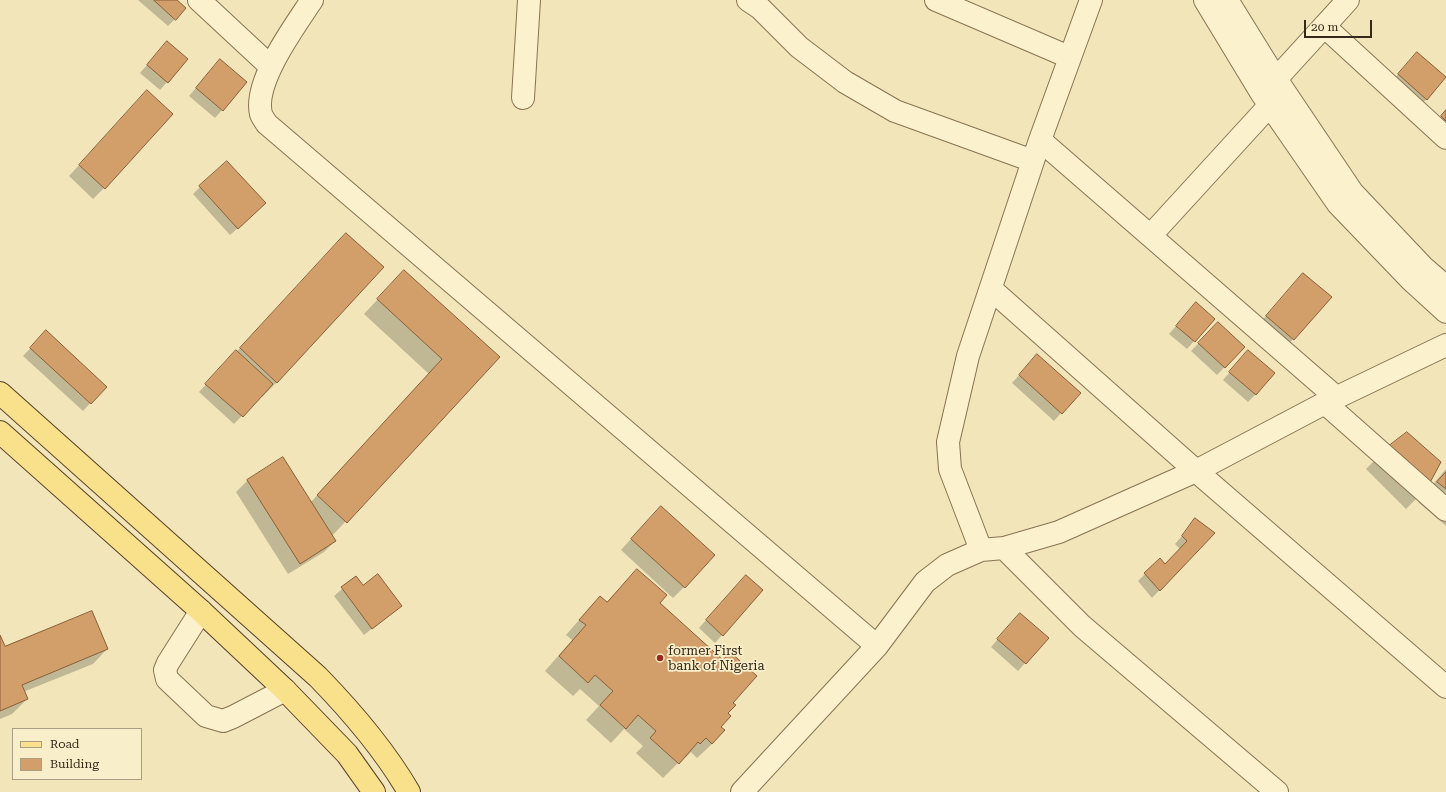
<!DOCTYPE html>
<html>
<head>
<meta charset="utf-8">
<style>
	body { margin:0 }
	#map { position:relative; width:1446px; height:792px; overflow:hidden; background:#f1e5b9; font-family:"Roboto Serif",serif }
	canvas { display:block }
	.legend { position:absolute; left:12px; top:728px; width:130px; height:52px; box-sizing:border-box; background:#f8eec9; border:1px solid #aa9f83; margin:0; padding:5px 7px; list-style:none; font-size:12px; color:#352919 }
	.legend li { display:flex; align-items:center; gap:8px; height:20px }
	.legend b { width:20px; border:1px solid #aa9f83 }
	.scale { position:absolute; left:1304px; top:20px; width:68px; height:18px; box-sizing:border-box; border:2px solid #352919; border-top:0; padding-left:5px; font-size:12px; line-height:14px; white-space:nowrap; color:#352919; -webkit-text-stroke:3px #f8eec9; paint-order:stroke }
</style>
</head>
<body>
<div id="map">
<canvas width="1446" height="792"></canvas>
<ul class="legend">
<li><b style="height:5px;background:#f9e08b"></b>Road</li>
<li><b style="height:11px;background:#d29f6b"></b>Building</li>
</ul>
<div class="scale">20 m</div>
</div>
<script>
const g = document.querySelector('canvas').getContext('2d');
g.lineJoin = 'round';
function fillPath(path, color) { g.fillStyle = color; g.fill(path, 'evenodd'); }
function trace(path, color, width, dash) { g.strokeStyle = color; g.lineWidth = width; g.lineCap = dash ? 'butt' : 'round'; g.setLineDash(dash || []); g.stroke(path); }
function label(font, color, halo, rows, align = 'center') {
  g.font = font + ' "Roboto Serif",serif'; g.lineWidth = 3.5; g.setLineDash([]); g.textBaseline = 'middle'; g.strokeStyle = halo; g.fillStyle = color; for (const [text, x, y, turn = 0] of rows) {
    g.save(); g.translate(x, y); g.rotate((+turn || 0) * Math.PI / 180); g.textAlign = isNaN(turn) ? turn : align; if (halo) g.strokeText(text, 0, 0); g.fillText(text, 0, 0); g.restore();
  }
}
fillPath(new Path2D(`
	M138,0H176L175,19L168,26Z
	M160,50L167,82L160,90L140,73Z
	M1410,61L1427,99L1419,106L1391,82Z
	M213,68L246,82L215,118L189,96Z
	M136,103L104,188L93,199L69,176Z
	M1446,111V134L1434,124Z
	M200,187L257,211L230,235L193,194Z
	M346,234L277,382L262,397L261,396L234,424L199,392Z
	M1296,282L1330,298L1286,347L1259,324Z
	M390,286L498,357L332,536L335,541L324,552L288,574L236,492L248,480L311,502L429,374L364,314Z
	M1189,311L1214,319L1187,349L1169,334Z
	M1210,331L1243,347L1217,375L1191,351Z
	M39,339L105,387L83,411L23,356Z
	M1241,359L1256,394L1248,402L1223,380Z
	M1030,363L1061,413L1054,421L1012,383Z
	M1386,449L1425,490L1406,509L1366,469Z
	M1446,469V526L1418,502Z
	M650,518L684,587L673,598L621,550Z
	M1196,520L1213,534L1152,598L1138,581L1160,559L1165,565L1180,549L1175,544Z
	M637,570L658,603L732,703L712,744L697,758L691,752L685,758L684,757L663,778L636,753L643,746L624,729L611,743L586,720L599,706L580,689L573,696L545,671L572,640L566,635L586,612L600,598L606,603Z
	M356,577L363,586L400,606L364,635L334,596Z
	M738,584L722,635L715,643L699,628Z
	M1013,622L1047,638L1018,671L991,647Z
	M0,636L5,647L107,649L93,664L23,692L27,699L12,714L0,719Z`), '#0003');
const building = new Path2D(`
	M154,0H177L186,8L176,20Z
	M167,41L188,59L168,83L147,65Z
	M1417,52L1446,77L1427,100L1398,74Z
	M220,59L247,82L223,111L196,88Z
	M147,90L173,114L105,189L79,165Z
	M1446,110V121L1441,116Z
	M227,161L266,203L238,229L199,186Z
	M346,233L384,267L277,383L240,348Z
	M404,270L500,357L347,523L317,495L442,359L377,299Z
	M1303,273L1332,297L1294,340L1266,316Z
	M1196,302L1215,319L1195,342L1176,326Z
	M1218,322L1245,347L1225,368L1198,343Z
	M46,330L107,387L91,404L30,348Z
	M236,350L273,384L243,417L205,384Z
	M1248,350L1275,373L1256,395L1229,372Z
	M1037,354L1081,393L1062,414L1019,375Z
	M1407,432L1441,462L1426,490L1385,449Z
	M283,457L336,541L300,564L247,480Z
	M1446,472V489L1437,482Z
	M661,506L715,555L685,588L631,539Z
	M1195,518L1215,533L1160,591L1144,573L1160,558L1165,564L1187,541L1182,536Z
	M637,569L667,595L660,603L723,660L730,652L757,676L733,703L736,705L728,713L731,716L721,727L725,730L712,744L706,738L700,744L698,742L679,764L650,738L656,731L638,715L626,729L600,705L613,691L595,675L588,683L559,656L586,625L579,620L600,596L607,602Z
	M378,574L402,606L372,629L341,587L356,576L363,585Z
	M746,575L763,590L723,636L706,620Z
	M92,611L108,649L22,685L28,699L0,711V635L5,646Z
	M1020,613L1049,638L1026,664L997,639Z`);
fillPath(building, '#d29f6b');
trace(building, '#895e37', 1);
const minor = new Path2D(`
	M199,0L270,66
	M312,0C295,26 253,82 261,114C262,117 265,121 267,124L877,646
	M748,0L760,8L799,47L845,82L895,111L1033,161
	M936,0L1069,57
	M1205,0L1262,94L1338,204L1411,280L1446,312
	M1227,0L1276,79L1352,192L1423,267L1446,287
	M1324,26L1446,138
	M1276,79L1348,0
	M523,98L529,0
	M1040,140L1337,398
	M1151,235L1270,105
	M991,289L1196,471L1446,687
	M1325,403L1446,510
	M1004,548L1082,626L1277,792
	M981,550L950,469L948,442L968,356L1040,140L1091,0
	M201,611L168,663L165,670L167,679L206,716L223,721L233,717L285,690
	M742,792L877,646L925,582L947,565L981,550L1004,548L1059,532L1196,471L1325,403L1446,345`);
const major = new Path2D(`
	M0,393L318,677C353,713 384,749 409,792
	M0,432L201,611L285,690L347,754L374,792`);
trace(minor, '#887353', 24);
trace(major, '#544028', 24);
trace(minor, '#fbf1cc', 22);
trace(major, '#f9e08b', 22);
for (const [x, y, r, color] of [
	[660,658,4,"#9b281e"]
]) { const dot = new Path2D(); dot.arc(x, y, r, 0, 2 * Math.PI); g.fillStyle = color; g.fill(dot); trace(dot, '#f8eec9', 1.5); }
label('13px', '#352919', '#f8eec9', [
	["former First",668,651],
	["bank of Nigeria",668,666]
], 'left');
</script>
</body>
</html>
